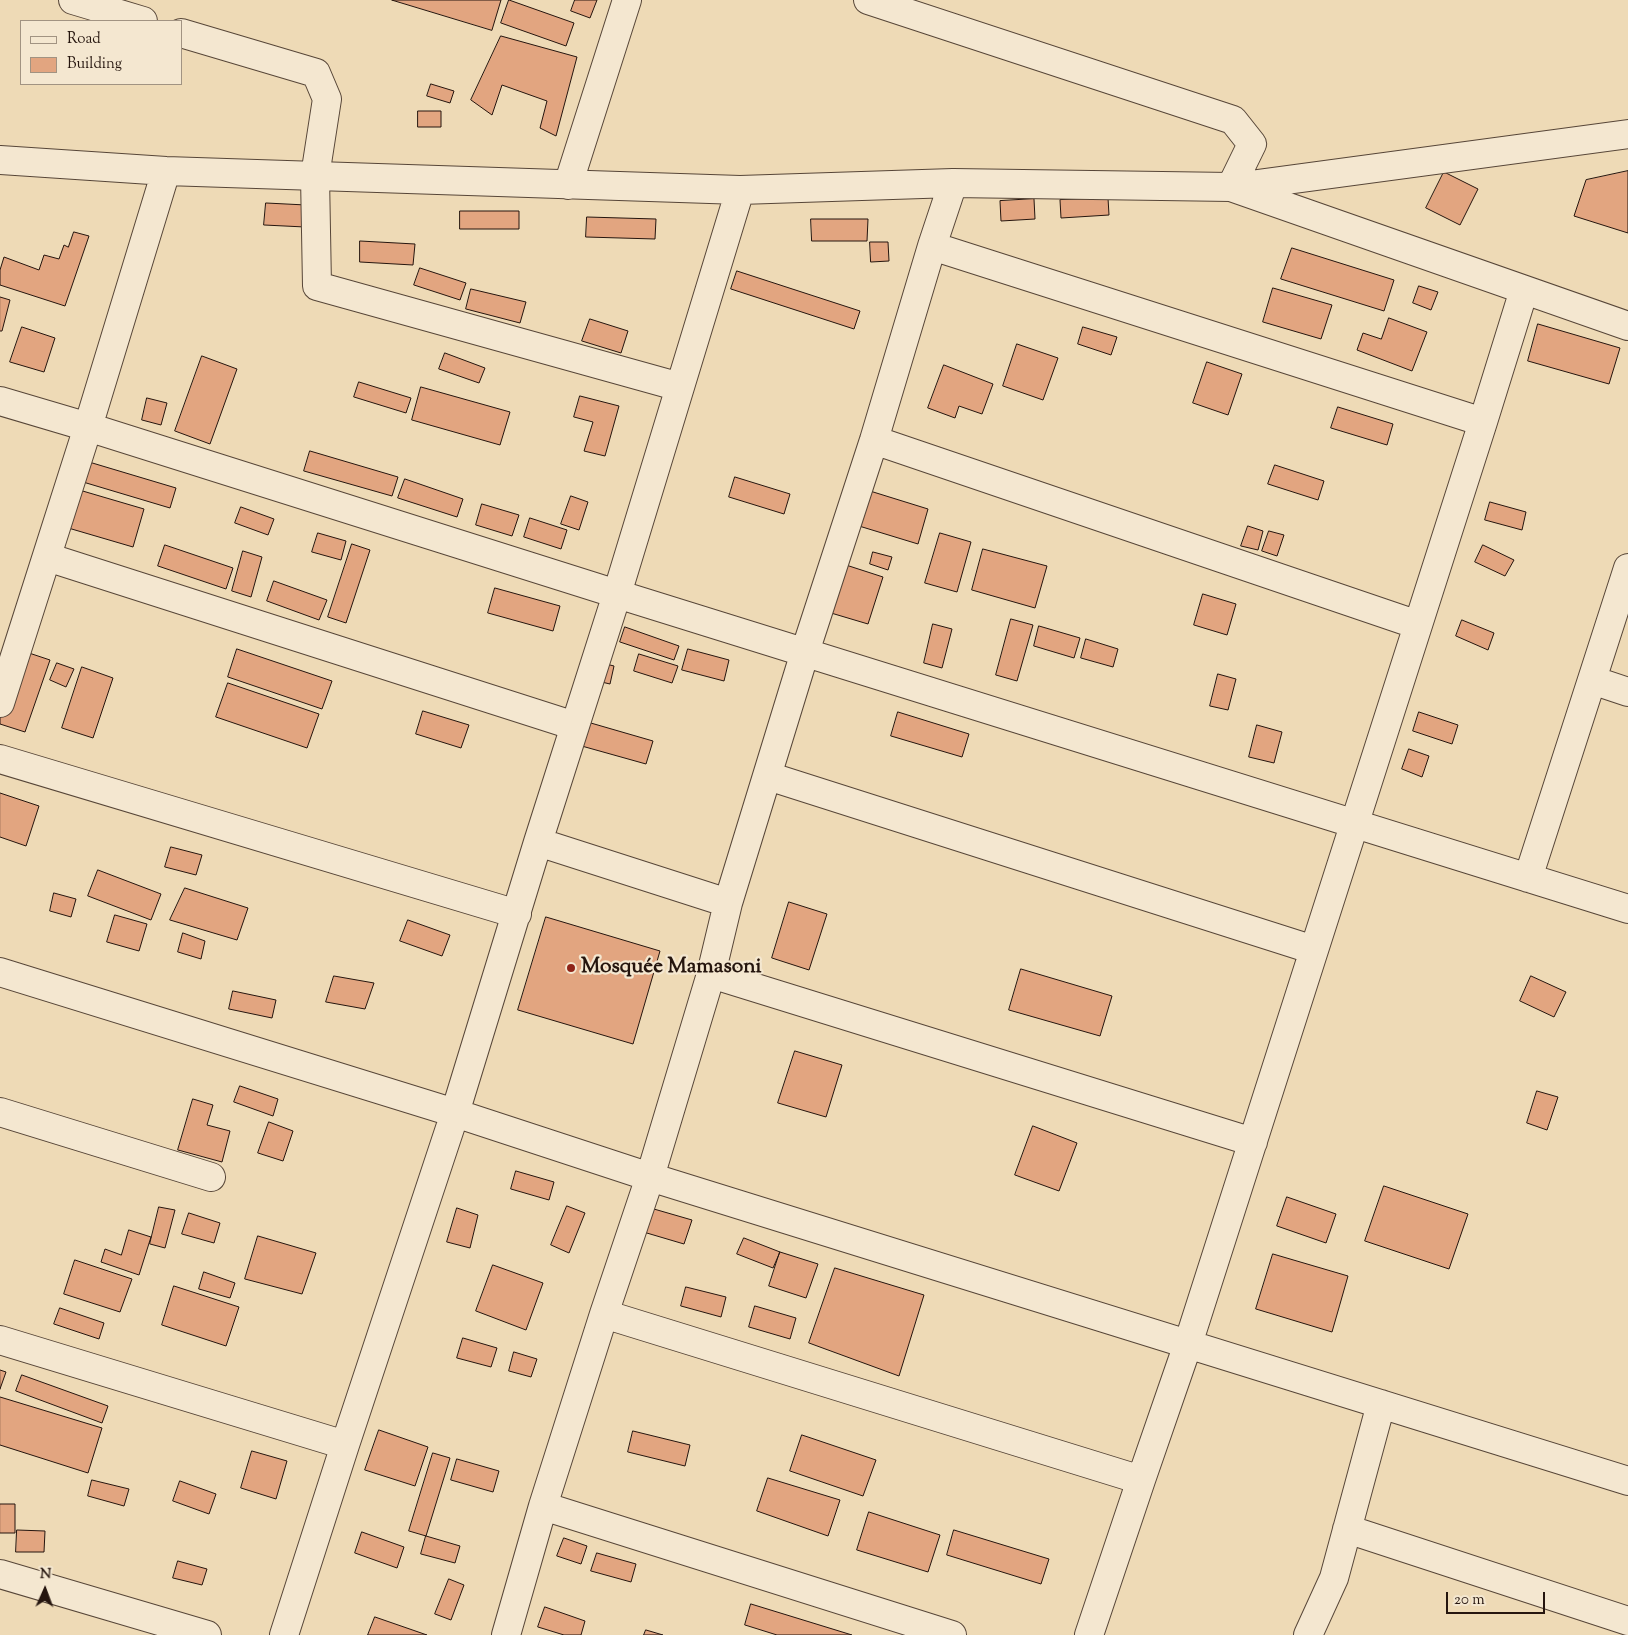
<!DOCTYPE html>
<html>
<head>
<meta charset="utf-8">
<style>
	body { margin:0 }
	#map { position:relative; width:1628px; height:1635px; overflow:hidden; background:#eedab6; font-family:"Sorts Mill Goudy",serif }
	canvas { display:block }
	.legend { position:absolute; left:20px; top:20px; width:162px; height:65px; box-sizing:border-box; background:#f4e7d0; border:1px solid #a19382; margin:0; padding:6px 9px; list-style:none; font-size:15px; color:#25150e }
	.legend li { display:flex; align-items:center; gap:10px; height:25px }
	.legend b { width:25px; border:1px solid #a19382 }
	.north { position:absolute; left:20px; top:1565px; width:50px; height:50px; -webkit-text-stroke:4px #f4e7d0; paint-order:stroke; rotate:2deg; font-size:14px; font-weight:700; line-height:20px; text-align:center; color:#25150e }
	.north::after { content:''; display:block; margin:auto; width:18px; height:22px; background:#25150e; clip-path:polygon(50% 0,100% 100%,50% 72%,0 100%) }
	.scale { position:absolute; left:1446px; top:1592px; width:99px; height:22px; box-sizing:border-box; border:2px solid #25150e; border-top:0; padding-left:6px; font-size:15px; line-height:18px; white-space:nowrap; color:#25150e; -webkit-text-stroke:4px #f4e7d0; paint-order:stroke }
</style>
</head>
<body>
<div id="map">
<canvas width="1628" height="1635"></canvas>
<ul class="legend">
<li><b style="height:6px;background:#f4e7d0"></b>Road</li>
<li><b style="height:14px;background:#e2a580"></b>Building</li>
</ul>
<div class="north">N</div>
<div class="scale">20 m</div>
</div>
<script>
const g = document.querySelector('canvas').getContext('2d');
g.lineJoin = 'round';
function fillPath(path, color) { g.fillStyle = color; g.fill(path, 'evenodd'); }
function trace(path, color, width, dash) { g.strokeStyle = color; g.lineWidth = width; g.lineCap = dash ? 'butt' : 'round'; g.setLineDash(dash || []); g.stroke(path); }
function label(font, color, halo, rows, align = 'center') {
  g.font = font + ' "Sorts Mill Goudy",serif'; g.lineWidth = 4.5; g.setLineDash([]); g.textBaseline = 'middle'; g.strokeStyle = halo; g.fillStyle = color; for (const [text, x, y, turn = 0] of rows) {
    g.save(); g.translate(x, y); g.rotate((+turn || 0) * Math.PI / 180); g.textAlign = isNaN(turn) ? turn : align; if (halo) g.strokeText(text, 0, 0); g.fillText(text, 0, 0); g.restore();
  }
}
const building = new Path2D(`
	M392,0H501L492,30Z
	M509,0L574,23L566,46L501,23Z
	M575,0H597L590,18L571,11Z
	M501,36L577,57L556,136L540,128L547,101L502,85L492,115L471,100Z
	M431,84L454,91L450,103L427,96Z
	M418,111H441V127H418Z
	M1628,171V233L1574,216L1586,180Z
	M1444,172L1478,189L1460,225L1426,208Z
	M1108,198L1109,215L1061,218L1060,200Z
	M1034,199L1035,219L1001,221L1000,201Z
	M266,203L306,205L305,227L264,225Z
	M460,211H519V229H460Z
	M587,217L656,219L655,239L586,237Z
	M811,219H868L867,241H812Z
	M74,232L89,236L65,306L0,285V270L4,257L39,270L44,255L59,259L64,245L68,247Z
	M360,241L415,244L413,265L360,262Z
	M870,242H888L889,261L871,262Z
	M1292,248L1394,280L1384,311L1281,279Z
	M420,268L466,283L460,300L414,285Z
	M737,271L860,311L854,329L731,289Z
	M1419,286L1438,292L1431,310L1413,303Z
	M1273,288L1332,305L1321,339L1263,322Z
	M471,289L526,302L520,323L466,309Z
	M0,297L10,300L2,331H0Z
	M1389,318L1427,332L1412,371L1357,350L1363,333L1381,339Z
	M590,319L628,331L621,353L582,341Z
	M1538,324L1620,348L1609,384L1528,361Z
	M22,327L55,338L44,372L10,362Z
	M1083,327L1117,337L1111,355L1078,344Z
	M1017,344L1058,358L1043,400L1003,386Z
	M445,353L485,368L479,383L439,369Z
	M202,356L237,369L210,444L175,431Z
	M1207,362L1242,374L1228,415L1193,403Z
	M944,365L993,384L982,414L959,406L955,418L928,408Z
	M359,382L411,398L406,413L354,397Z
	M421,387L510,412L500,445L412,420Z
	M580,396L619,406L605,456L584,451L593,422L574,417Z
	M147,398L167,403L161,425L142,420Z
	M1338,407L1393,424L1387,445L1331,428Z
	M310,451L398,477L392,496L304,471Z
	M89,462L176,488L170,508L83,482Z
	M1275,465L1324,481L1318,500L1268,484Z
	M735,477L790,494L784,514L729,497Z
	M405,479L463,499L457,517L398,498Z
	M69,487L144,509L133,547L58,525Z
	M870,491L928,509L918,544L859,526Z
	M571,496L588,502L579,530L561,524Z
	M1490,502L1526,512L1522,530L1485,520Z
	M482,504L519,515L512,536L476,525Z
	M241,507L274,519L268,535L235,523Z
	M530,518L567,530L561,549L524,537Z
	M1248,526L1263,531L1258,550L1241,546Z
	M1269,531L1284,535L1277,556L1262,551Z
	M318,533L346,541L341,560L312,552Z
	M940,533L971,542L957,592L925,583Z
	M352,544L370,550L346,623L328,617Z
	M165,545L233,568L226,589L158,566Z
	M1483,545L1514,560L1505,576L1475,562Z
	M983,549L1047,566L1035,608L972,590Z
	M243,551L262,557L251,597L232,591Z
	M873,552L892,557L888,570L870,564Z
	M846,565L883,577L868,624L831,613Z
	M274,581L327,600L319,620L267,601Z
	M495,588L560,606L553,631L488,613Z
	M1203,594L1236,604L1227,635L1194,625Z
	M1011,619L1033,625L1017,681L996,675Z
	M1462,620L1494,633L1488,650L1456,636Z
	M933,624L952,629L942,668L924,663Z
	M1039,626L1080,638L1074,658L1034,646Z
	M625,627L679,646L674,660L620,642Z
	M1086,639L1118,649L1113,667L1081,658Z
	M237,649L332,681L322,709L228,677Z
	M688,649L729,660L724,681L682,670Z
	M20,650L50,660L25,732L0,724V709Z
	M639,654L678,666L672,683L634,671Z
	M598,662L614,666L610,684L593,680Z
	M57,663L74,669L66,687L50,680Z
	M82,667L113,678L93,738L62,728Z
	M1218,674L1236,679L1228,710L1210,706Z
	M228,683L319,714L307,748L216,717Z
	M423,711L469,725L461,748L416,734Z
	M898,712L969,734L962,757L891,736Z
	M1419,712L1458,725L1452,744L1413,731Z
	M577,719L653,741L646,764L571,743Z
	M1257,725L1282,732L1274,763L1249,757Z
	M1409,749L1429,756L1422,777L1402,769Z
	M0,793L39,806L26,846L0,837Z
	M171,847L202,855L196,875L165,867Z
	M98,870L161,894L151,920L88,896Z
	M185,888L248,908L237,940L170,920Z
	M54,893L76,899L71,917L50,911Z
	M789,902L827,914L809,970L772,958Z
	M115,915L147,924L139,951L107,942Z
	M546,917L660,951L633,1044L518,1010Z
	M408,920L450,935L442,956L400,941Z
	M183,933L205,941L201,959L178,952Z
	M1021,969L1112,996L1100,1036L1009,1010Z
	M334,976L374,983L365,1009L326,1002Z
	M1531,976L1566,992L1554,1017L1520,1001Z
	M233,991L276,1000L272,1018L229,1009Z
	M795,1051L842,1065L826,1117L778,1103Z
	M240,1086L278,1099L273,1116L234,1102Z
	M1537,1091L1558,1097L1547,1130L1527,1123Z
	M193,1099L213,1105L207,1125L230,1131L222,1162L178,1150Z
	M269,1122L293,1131L283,1161L258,1153Z
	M1033,1126L1077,1143L1059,1191L1015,1175Z
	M516,1171L554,1182L549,1200L511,1189Z
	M1384,1186L1468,1214L1449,1269L1365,1241Z
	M1287,1197L1336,1214L1326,1243L1277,1226Z
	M567,1206L585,1213L569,1253L551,1245Z
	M159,1207L175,1210L165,1248L150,1244Z
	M647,1207L692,1220L684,1244L640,1231Z
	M457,1208L478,1215L470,1248L447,1242Z
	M189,1213L220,1223L214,1243L182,1234Z
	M129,1230L151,1237L139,1275L101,1262L105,1249L121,1255Z
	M258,1236L316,1253L302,1294L245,1279Z
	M744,1238L780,1252L773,1268L737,1254Z
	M780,1252L818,1264L806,1298L769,1286Z
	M1273,1254L1348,1276L1332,1332L1256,1309Z
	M75,1260L132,1279L120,1312L64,1294Z
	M493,1265L543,1283L526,1330L476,1311Z
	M835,1268L924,1295L899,1376L809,1343Z
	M204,1272L235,1283L230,1298L199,1289Z
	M174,1286L239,1307L226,1346L162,1325Z
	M686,1287L726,1297L721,1317L681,1306Z
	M755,1306L796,1318L790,1339L749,1327Z
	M60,1308L104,1323L99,1339L54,1324Z
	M463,1338L497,1348L491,1367L457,1358Z
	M514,1352L537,1359L531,1377L509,1371Z
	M0,1370L6,1372L0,1389Z
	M22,1375L108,1406L102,1423L16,1391Z
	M0,1397L102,1428L88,1473L0,1445Z
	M379,1430L428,1447L415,1486L365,1470Z
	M633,1431L690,1445L685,1466L628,1452Z
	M802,1435L876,1460L863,1496L790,1471Z
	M252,1451L287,1461L276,1499L241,1488Z
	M433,1453L450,1458L426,1536L409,1531Z
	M457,1459L499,1471L493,1492L451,1480Z
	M768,1478L840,1500L828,1536L757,1511Z
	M92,1480L129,1489L124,1506L88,1496Z
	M180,1481L216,1494L209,1514L173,1501Z
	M0,1504H15V1533H0Z
	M869,1512L940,1535L928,1572L857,1550Z
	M17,1530L45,1531L44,1552H16Z
	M954,1530L1049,1559L1041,1584L947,1555Z
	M362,1532L404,1547L397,1568L355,1553Z
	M426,1536L460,1546L455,1563L421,1554Z
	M564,1538L587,1546L581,1564L557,1556Z
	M597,1553L636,1564L631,1582L591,1571Z
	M178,1561L207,1569L202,1585L173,1578Z
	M449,1579L464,1585L451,1620L435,1614Z
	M751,1604L852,1635H777L745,1625Z
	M545,1607L585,1621L581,1635H564L538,1627Z
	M375,1617L427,1635H368Z
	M646,1630L663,1635H644Z`);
fillPath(building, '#e2a580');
trace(building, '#25150e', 1);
const minor = new Path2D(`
	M73,0L143,21
	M868,0L1233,120L1252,144L1231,187
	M181,33L316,73L327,99L315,176L317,286L680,387
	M0,160L166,171L740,190L953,183L1231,187L1628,326
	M568,185L627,0
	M1235,187L1628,134
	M932,246L1483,422
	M0,401L88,427L617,594L1628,909
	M874,440L1418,625
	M47,557L575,726
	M1592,680L1628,692
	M0,703L88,427L166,171
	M0,759L517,914
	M768,776L1314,950
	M538,842L728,903
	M1528,878L1628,568
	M0,972L455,1113L650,1177L1628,1481
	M711,974L1253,1142
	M0,1112L211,1177
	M604,1314L1141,1480
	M0,1340L345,1445
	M543,1506L952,1635
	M1347,1529L1628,1621
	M0,1574L207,1635
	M284,1635L345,1445L455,1113L538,842L617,594L740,190
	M506,1635L543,1506L604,1314L650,1177L711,974L728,903L805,652L874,440L932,246L953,183
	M1089,1635L1141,1480L1188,1344L1483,422L1524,290
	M1308,1635L1334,1578L1381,1404`);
trace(minor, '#574638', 30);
trace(minor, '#f4e7d0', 28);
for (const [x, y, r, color] of [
	[571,968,5,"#8f2418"]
]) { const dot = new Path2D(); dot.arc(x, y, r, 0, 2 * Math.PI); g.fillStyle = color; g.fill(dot); trace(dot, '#f4e7d0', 2); }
label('bold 21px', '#25150e', '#f4e7d0', [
	["Mosquée Mamasoni",581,968]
], 'left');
</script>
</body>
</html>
